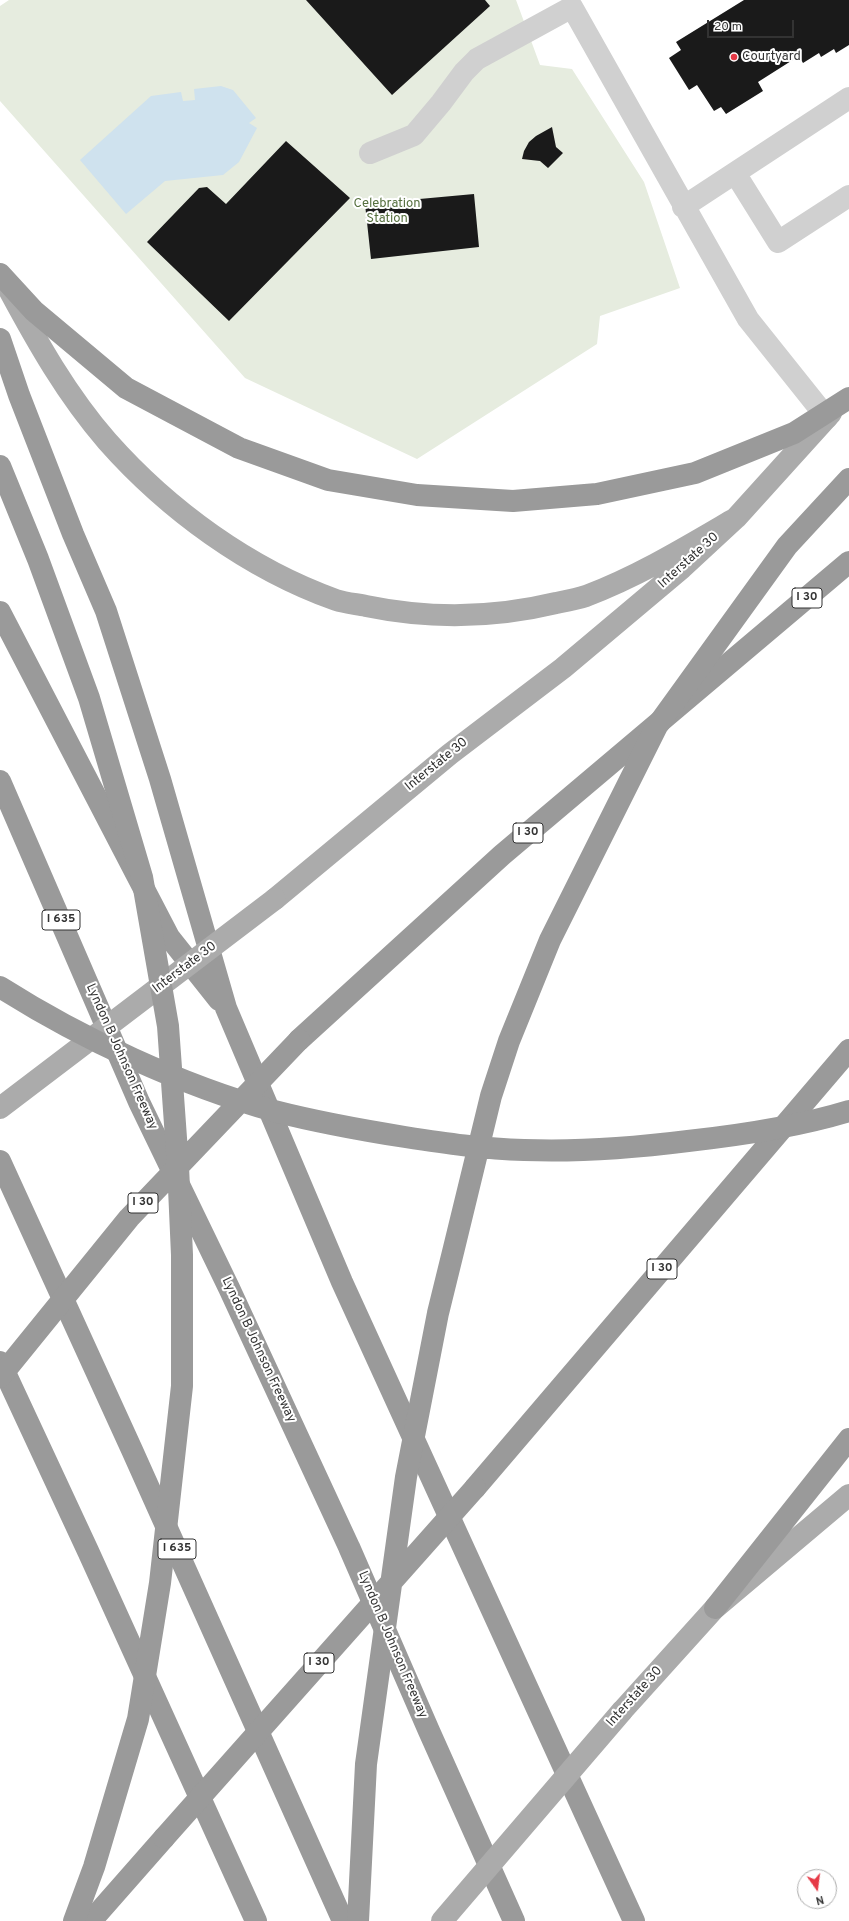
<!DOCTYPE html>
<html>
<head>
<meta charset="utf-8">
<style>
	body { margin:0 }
	#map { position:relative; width:849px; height:1921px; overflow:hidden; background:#fff; font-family:Overpass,sans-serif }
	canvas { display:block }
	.north { position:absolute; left:797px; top:1869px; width:40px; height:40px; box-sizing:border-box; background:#fff; border:1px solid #adadad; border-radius:50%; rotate:166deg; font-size:11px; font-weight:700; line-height:16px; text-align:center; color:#333 }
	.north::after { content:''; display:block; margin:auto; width:14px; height:18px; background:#e63946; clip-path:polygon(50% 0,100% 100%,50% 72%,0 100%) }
	.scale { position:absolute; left:707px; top:20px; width:87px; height:18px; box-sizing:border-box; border:2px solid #333; border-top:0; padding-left:5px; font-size:12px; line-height:14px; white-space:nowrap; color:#333; -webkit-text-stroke:3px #fff; paint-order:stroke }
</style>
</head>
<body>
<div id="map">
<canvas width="849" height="1921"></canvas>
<div class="north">N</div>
<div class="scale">20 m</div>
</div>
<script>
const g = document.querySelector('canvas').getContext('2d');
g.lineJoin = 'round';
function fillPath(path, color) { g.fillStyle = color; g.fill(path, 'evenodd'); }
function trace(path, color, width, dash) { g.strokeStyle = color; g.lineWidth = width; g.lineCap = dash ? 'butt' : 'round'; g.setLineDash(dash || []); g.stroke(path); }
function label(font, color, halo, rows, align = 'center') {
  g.font = font + ' Overpass,sans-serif'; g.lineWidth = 4; g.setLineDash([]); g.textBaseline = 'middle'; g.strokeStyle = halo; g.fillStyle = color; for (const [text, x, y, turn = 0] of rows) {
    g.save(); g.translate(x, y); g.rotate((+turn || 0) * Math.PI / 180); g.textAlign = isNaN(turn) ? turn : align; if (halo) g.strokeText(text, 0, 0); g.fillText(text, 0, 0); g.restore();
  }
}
fillPath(new Path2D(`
	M9,0H516L540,65L572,69L644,182L680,288L600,316L597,344L417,459L245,378L0,101V6Z`), '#e6ecdf');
fillPath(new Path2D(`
	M221,86L233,90L256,118L249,123L257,128L239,162L223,175L165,181L126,214L80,160L151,96L181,92L183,101L195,100L194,89Z`), '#cfe2ee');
fillPath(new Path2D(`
	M306,0H485L490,6L392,95Z
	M744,0H849V45L836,53L834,49L821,57L819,53L803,63L799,56L758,82L763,91L726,114L721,107L714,111L697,85L689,90L669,58L681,50L676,42Z
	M552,127L556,147L563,153L548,168L540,161L522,159L524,151L529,142L536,136Z
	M286,141L350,198L229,321L147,242L199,188L207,187L226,204Z
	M474,194L479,247L371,259L365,204Z`), '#1a1a1a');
trace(new Path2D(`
	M370,153L414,135L441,103L464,72L477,59L572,7L748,319L827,418
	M735,173L778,242L849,196
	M683,207L849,98`), '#d0d0d0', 22);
trace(new Path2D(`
	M8,288C37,342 67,395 107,441C168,510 249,569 336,600C345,603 356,604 366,606C429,619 494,618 556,603C566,601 577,599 586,596C639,576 688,546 736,518
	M275,899L450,754L563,668L682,568L736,518L831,413
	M622,1711L715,1608L849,1495`), '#ababab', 22);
trace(new Path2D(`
	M0,339L19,395L73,534L106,611L160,779L226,1008L342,1282L634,1921
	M0,612L169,937L219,1000
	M0,781L139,1102L229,1288L349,1547L429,1731L514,1921
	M299,1040L502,855L849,562
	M0,1161L132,1450L343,1921
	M0,1362L88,1551L256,1921
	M475,1488L849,1050
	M715,1608L849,1439
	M91,1921L164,1838`), '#9a9a9a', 22);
trace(new Path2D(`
	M0,1108L275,899
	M442,1921L622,1711`), '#ababab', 22);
trace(new Path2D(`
	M0,274L34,311L126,388L239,448L328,480L417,495L513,501L597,494L695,473L794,433L849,398
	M0,466L38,559L89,698L142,877L168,1026L178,1166L182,1255V1386L160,1583L138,1719L94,1867L74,1921
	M0,987C82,1039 181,1085 274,1111C317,1122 361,1130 405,1137C444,1143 484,1149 524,1150C579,1152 633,1148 688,1141C742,1135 797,1127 849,1111
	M0,1377L129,1218L299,1040
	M164,1838L475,1488
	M358,1921L366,1764L406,1477L438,1313L454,1248L491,1096L509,1041L550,940L657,726L787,546L849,479`), '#9a9a9a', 22);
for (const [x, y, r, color] of [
	[734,57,4,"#e63946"]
]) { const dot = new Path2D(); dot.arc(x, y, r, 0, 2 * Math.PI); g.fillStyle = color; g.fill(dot); trace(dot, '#fff', 1.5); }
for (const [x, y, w] of [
	[807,598,30],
	[528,833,30],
	[61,920,38],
	[143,1203,30],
	[662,1269,30],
	[177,1549,38],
	[319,1663,30]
]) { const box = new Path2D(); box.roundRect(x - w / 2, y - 10, w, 20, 3); g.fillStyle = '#fff'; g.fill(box); trace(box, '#333', 1); }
label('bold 12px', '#333', null, [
	["I 30",807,598],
	["I 30",528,833],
	["I 635",61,920],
	["I 30",143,1203],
	["I 30",662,1269],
	["I 635",177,1549],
	["I 30",319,1663]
]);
label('13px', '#333', '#fff', [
	["Courtyard",742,57]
], 'left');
label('13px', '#56703f', '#fff', [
	["Celebration",387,204],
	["Station",387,219]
]);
label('13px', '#333', '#fff', [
	["Interstate 30",689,561,-42],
	["Interstate 30",437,765,-39],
	["Interstate 30",185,968,-37],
	["Lyndon B Johnson Freeway",121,1057,66],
	["Lyndon B Johnson Freeway",258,1350,65],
	["Lyndon B Johnson Freeway",392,1645,67],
	["Interstate 30",635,1697,-48]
]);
</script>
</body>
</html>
